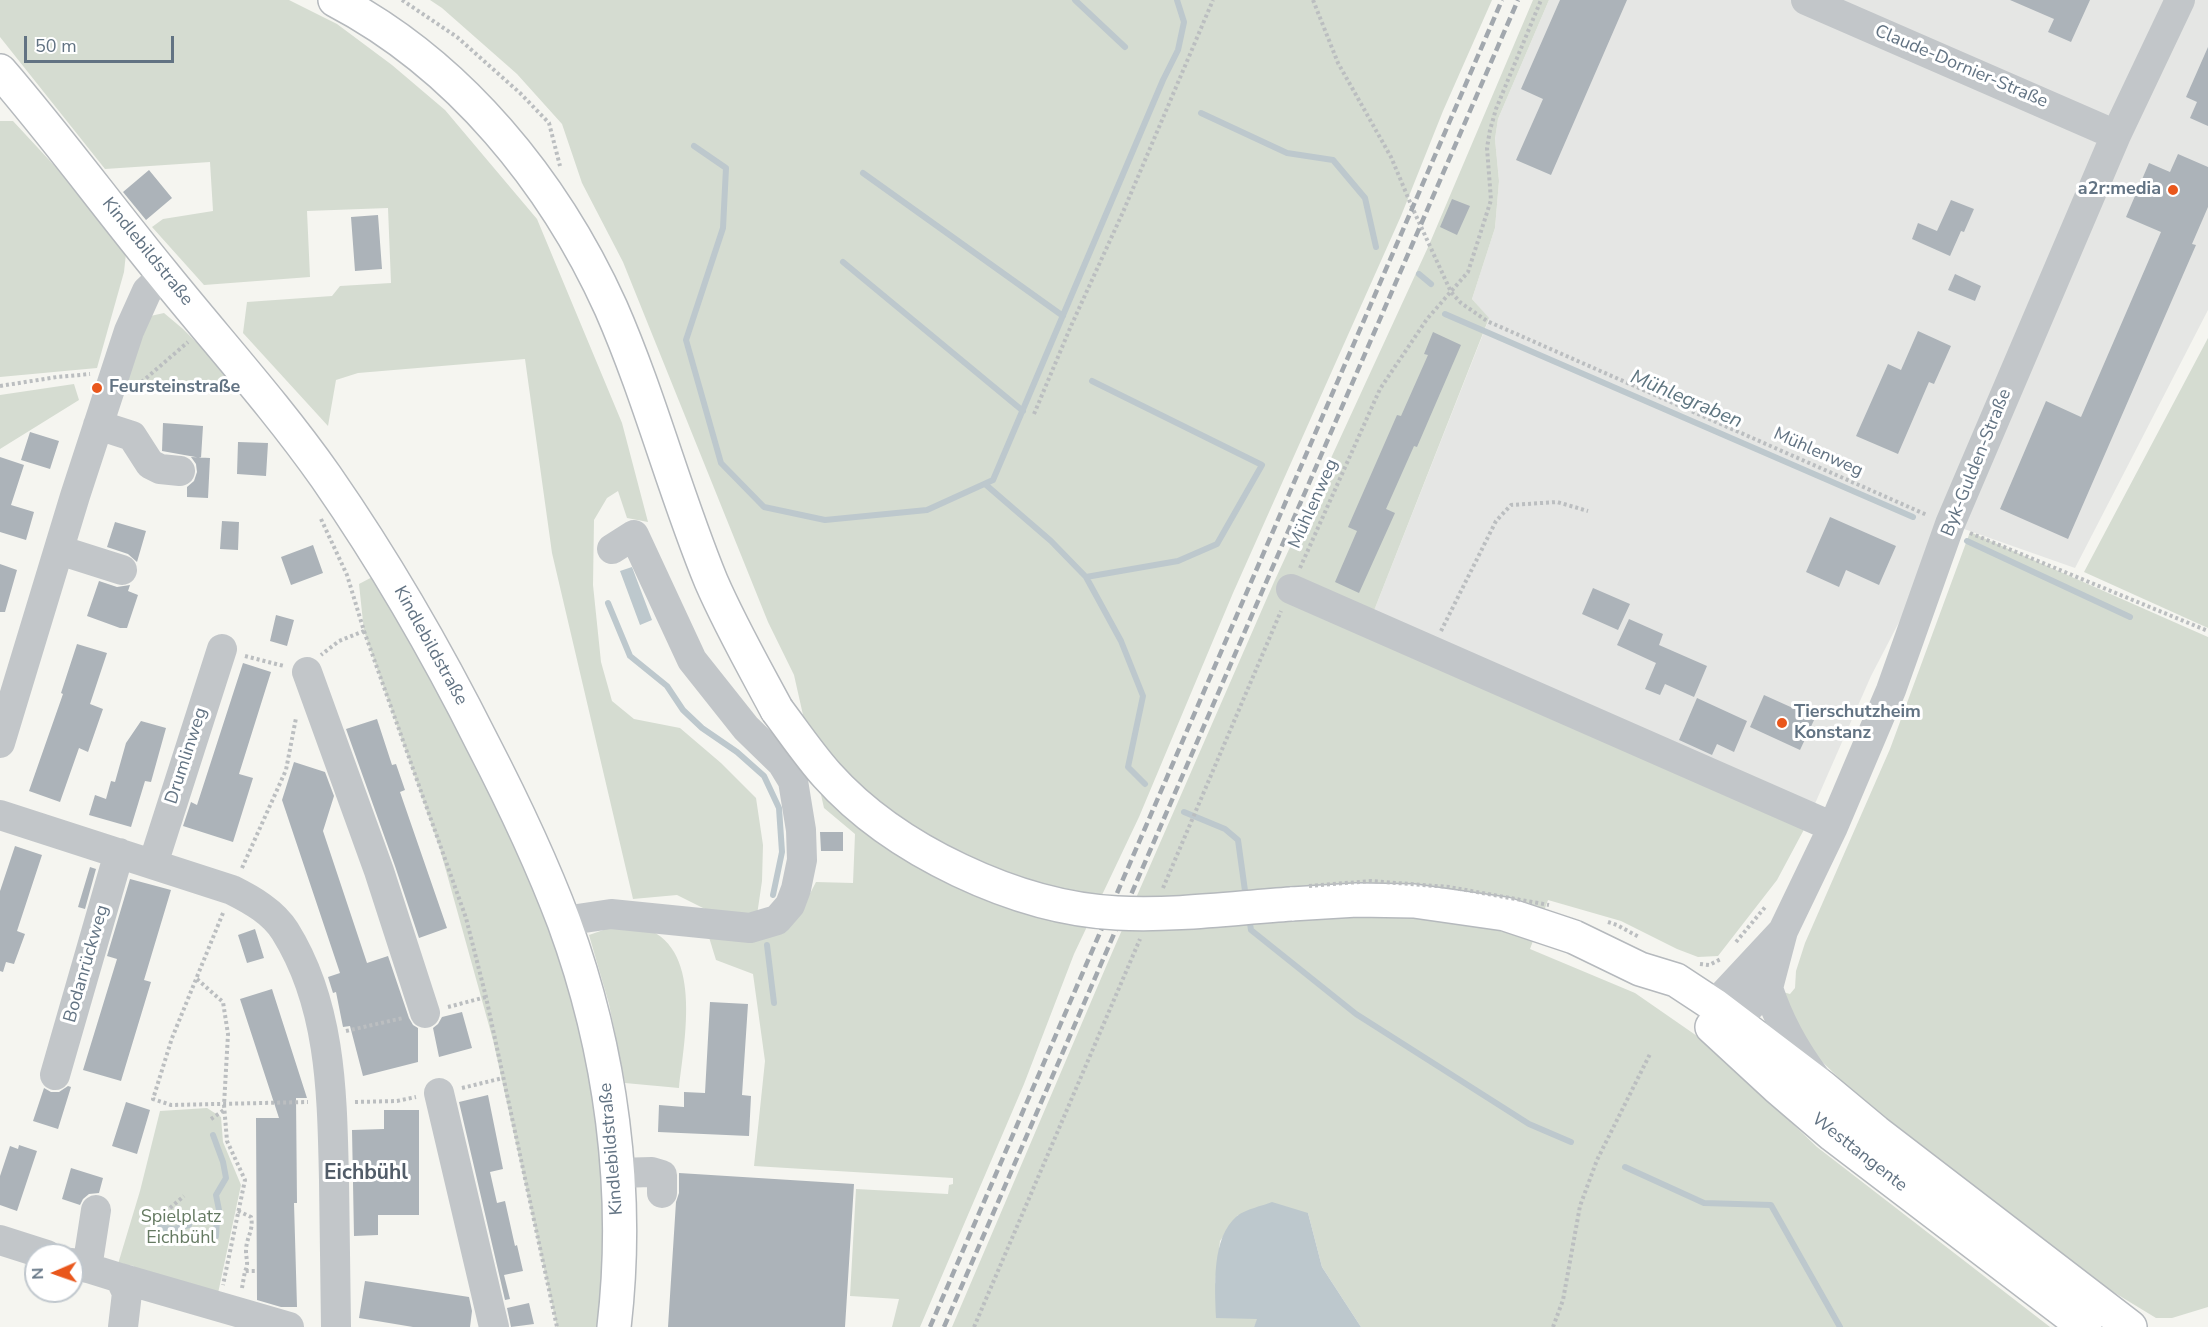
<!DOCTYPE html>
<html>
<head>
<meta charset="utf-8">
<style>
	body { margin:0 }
	#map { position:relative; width:2208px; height:1327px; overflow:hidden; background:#f5f5f0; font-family:"Nunito Sans",sans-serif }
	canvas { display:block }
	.north { position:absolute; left:24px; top:1243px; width:60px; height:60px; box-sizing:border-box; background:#fff; border:2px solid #c0c7cd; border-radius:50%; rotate:268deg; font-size:16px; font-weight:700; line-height:24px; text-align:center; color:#627383 }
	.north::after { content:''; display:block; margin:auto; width:21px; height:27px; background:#e9571c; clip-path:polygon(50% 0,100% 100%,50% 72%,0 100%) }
	.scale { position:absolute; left:24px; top:36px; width:150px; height:27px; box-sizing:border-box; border:3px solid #627383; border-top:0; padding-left:8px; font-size:18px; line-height:21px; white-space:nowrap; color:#627383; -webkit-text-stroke:4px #fff; paint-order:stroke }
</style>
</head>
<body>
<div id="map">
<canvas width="2208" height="1327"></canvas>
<div class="north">N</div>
<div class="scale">50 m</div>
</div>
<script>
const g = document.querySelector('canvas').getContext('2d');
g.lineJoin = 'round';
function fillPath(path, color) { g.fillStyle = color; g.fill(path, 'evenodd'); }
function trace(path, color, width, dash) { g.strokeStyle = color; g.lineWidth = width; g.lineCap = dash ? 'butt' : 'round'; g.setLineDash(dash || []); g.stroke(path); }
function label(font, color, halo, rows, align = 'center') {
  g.font = font + ' "Nunito Sans",sans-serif'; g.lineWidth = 6; g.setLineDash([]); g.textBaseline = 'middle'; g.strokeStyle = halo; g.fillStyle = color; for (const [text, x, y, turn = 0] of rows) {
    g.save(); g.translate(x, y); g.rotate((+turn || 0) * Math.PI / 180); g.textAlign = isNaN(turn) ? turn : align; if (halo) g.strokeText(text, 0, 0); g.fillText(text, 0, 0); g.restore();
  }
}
fillPath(new Path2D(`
	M1549,0H2208V310L2075,568L1950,524L1871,676L1810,815L1366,631L1489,319L1472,299L1495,228L1499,181L1495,139L1498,119Z`), '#e5e6e4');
fillPath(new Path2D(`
	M0,0H289L337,24L392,65L445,110L537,219L622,423L648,522L627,518L618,491L607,498L594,520L593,585L601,662L612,701L634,719L680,728L721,763L756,798L763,845L762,881L757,915L725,919L677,895L633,899L552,553L525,359L358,373L336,380L328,426L243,333L247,302L332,296L340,286L391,283L388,208L307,211L310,277L204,285L152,227L163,219L213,211L210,162L105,169L0,37Z
	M430,0H1492L1443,111L1401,216L1233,593L1139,817L1074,954L1024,1084L920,1327H892L899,1299L850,1296L856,1189L948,1194L949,1185L953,1184V1178L754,1166L765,1061L753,974L716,960L708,934L800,913L816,882L853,883L855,834L824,808L794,675L768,622L623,262L582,183L562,124L517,74L442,8Z
	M1533,0H1549L1498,119L1495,139L1499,181L1495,228L1472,299L1489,318L1366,631L1808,822L1777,880L1718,956L1698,957L1677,949L1621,921L1548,900L1530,949L1635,993L1710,1045L1817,1147L2050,1327H1361L1322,1267L1308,1213L1238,1215L1220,1241L1215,1283L1258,1319L1254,1327H952L1108,962L1274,582L1429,245Z
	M0,121H13L127,244L124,272L97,368L0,377Z
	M164,313L183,329L246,392L119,389L146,317Z
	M2208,338V628L2084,572Z
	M74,384L79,400L0,449V395Z
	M1970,532L2208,637V1307L2172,1318H2156L2087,1276L1880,1118L1809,1049L1768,988L1790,994L1795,988L1796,971L1805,943L1890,749Z
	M378,574L450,677L596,1029L614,1327H557L493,1040L440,849L364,631L359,584Z
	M612,927C620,927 632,925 640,927C705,943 684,1041 679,1088L625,1083L609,1004L589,935Z
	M207,1108L221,1117L223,1142L241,1185L217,1298L133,1272L134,1266L118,1264L140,1191L160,1111Z`), '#d5dcd1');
fillPath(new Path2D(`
	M632,567L652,620L640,625L620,571Z
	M1272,1202L1308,1213L1322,1267L1361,1327H1254L1257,1319L1216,1318C1215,1287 1211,1238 1237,1216C1246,1209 1262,1206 1272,1202Z`), '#bdc8cd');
trace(new Path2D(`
	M1075,0L1125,47
	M1201,113L1287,153L1333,160L1365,198L1376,247
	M694,146L726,168L723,228L686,340L721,463L764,507L825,520L927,510L993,480L1163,80L1178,50L1184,22L1177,0
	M863,173L1063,316
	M843,262L1023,411
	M1419,274L1431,284
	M1445,314L1913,517
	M985,484L1051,541L1086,577L1121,641L1143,696L1128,767L1145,784
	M1967,541L2130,617
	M1086,577L1178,561L1217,544L1262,465L1092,381
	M608,603L630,656L667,686L683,710L702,728L737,752L764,776L779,808L782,852L773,895
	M1184,812L1225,829L1238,840L1246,898
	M1249,917L1251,930L1356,1014L1529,1124L1571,1142
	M767,945L774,1003
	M213,1135L223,1162L226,1178L216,1195L220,1215L217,1218L216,1236
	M1625,1167L1704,1203L1771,1205L1840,1327
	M156,1227L174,1229L189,1225
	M176,1229L183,1235`), '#bdc8cd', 6);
fillPath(new Path2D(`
	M1560,0H1627L1551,175L1516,160L1543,99L1521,89Z
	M2010,0H2090L2071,42L2048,32L2054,19Z
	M2208,47V126L2190,118L2197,102L2186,97Z
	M2178,154L2208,167V207L2192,244L2196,245L2068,539L2000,509L2046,401L2081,417L2161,232L2126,217L2149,163L2170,172Z
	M149,170L172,198L146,220L123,192Z
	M1452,199L1470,206L1457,235L1440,227Z
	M1951,200L1974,209L1964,232L1961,231L1950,256L1912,239L1918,223L1937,231Z
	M378,215L382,269L355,271L351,217Z
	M1955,274L1981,286L1975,301L1948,290Z
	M1918,331L1951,346L1934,384L1929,382L1898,454L1856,436L1888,364L1901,370Z
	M1433,332L1461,345L1417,447L1414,446L1386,509L1395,513L1359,593L1335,582L1357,531L1348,527L1397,415L1401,416L1428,355L1424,354Z
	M163,423L203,426L201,458L162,451Z
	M30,432L59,441L50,469L21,460Z
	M238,442L268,443L266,476L237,474Z
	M0,457L24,465L11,505L34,512L26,540L0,532Z
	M191,457L210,458L208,498L187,497V487L194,481L197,472L196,464Z
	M1830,517L1896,546L1879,585L1846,570L1839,587L1806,572Z
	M222,521L239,522L238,550L220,549Z
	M115,522L146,531L137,562L128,554L107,547Z
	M313,545L323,573L291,585L281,557Z
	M0,564L17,570L5,612H0Z
	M99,581L117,587L130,585L128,591L138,595L127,628H120L87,616Z
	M1593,588L1630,604L1618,630L1582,614Z
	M276,615L294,620L287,646L270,641Z
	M1629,619L1663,634L1659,645L1707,666L1694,697L1665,684L1660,695L1645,689L1656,663L1617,645Z
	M77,644L107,653L90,704L103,709L88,752L79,748L60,802L29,791L63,694L61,693Z
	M243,663L271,672L239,774L253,778L233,842L183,826L191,802L197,805Z
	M1764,695L1815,718L1800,750L1750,727Z
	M1697,698L1747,721L1734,752L1717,744L1712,755L1679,740Z
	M377,719L392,765L396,764L405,790L400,792L447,928L419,938L395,866L346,729Z
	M141,721L166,728L151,782L145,781L131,827L89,815L95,795L106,799L111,781L115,782L126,743Z
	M294,762L325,772L334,796L323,831L367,963L388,956L409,1018L413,1025L418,1028V1062L363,1076L350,1026L343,1027L336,992L333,993L328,977L340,973L282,800Z
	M820,832H843V851H821Z
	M15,846L42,855L17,931L25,934L14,964L6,962L3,972L0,971V891Z
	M90,867L96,869L85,909L78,907Z
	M130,879L171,890L144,980L151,982L121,1081L83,1070L117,959L107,956Z
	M255,929L264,958L247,963L238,935Z
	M272,989L307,1098H296L297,1203H294L297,1307H281L257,1300L256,1118H279L240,999Z
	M710,1002L748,1004L742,1095L751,1096L749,1136L658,1132L659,1105L684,1107V1092L705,1093Z
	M462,1012L472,1048L439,1057L433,1028L438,1024L442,1017Z
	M68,1086L71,1087L58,1129L33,1121L44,1088L51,1092H59Z
	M488,1095L503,1169L490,1172L497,1203L505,1201L515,1246L517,1245L523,1271L504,1275L510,1299L505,1300L459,1102Z
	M126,1102L150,1110L137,1154L112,1146Z
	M384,1110H419V1215H378V1235L354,1236L352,1130L384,1129Z
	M19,1145L37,1151L17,1211L0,1205V1176L10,1146L18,1149Z
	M71,1168L103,1178L99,1193L89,1194L83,1199L80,1205L62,1199Z
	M679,1173L854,1184L845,1327H668L676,1202L679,1193Z
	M365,1281L469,1297L472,1311L470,1327H413L359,1318Z
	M529,1303L534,1324L511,1327L507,1308Z`), '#acb3b9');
const major = new Path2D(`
	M335,0C459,65 554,182 611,308C650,397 674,491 711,581C730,625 754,667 777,710
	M0,71C57,137 108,207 163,274C217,341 276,406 326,477C385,562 437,652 483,744C513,802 541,861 564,922C611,1050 630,1191 614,1327
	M1291,904L1357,900L1414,901L1505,914L1574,937L1640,969L1676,980L1714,1005L1822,1087L1876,1132L2130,1327
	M1712,1027L1777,1087L1833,1135L2085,1327`);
trace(major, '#b5b9bd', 36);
trace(new Path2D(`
	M402,0L457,37L520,93L549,123L560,166
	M1313,0L1338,63L1391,157L1412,207L1451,292L1461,303L1487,321L1927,515
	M0,386L57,377L90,374
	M137,386L188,342
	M1034,414L1071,326L1123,212L1213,0
	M321,519L347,575L364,631L339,641L321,655
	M1970,533L2208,631
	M1300,568L1380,389L1427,319L1468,272L1491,200L1487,148L1490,130L1496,109L1541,0
	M364,631L466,918L486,997L557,1327
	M1441,631L1496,521L1511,505L1557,502L1588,511
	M245,656L284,666
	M242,868L286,770L296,718
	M1163,888L1281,611
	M223,913L172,1038L153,1099L171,1105L308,1102
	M1608,922L1617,925L1639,937
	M1736,942L1766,906
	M1700,964L1709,965L1721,959
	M197,979L223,1002L228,1034L224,1105L227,1141L245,1180L223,1285
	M448,1007L486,997
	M346,1031L403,1018
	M462,1088L503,1078
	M355,1102L397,1101L416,1097
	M211,1119L224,1110
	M170,1208L184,1196
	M238,1211L251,1217C254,1230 246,1238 246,1251C246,1259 249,1264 245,1271
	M242,1288L245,1271H257
	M974,1327L1140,939
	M1553,1327L1563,1300L1580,1206L1597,1160L1650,1054`), '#bbbec0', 4, [3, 3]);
trace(new Path2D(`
	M1806,0L2116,135
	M98,425L132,436L150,464L160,469L180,471
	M59,550L122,570
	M1291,589L1833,827
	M307,672L379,871L425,1013
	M0,743L75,496L129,331L147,291L164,275
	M0,815L232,890C252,900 273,912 285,931C332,1006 332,1096 334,1180C335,1229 335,1278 336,1327
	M153,864L222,649
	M564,921L611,914L750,928L777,920L790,905L796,889L802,860L801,830L793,781L782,763L746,728L692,660L634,535L612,549
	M1783,931L1714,1005L1713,1028L1735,1021L1768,988L1783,931L1833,827L1891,690L1950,524L2116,135L2180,0
	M1768,988C1779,1022 1794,1049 1815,1077
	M55,1075L119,853
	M439,1093L494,1327
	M617,1173L652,1172L662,1175V1193
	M0,1240L47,1255
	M72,1263L120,1278L127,1293L123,1327
	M87,1268L96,1210
	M120,1278L289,1327`), '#c2c6c9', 30);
trace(major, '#fff', 33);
trace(new Path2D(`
	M930,1327L1502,0
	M944,1327L1518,0`), '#a2a8ae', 4.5, [9, 4.5]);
const majorBridge = new Path2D(`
	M777,710C793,731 809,755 827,775C894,850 1017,908 1117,913C1175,916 1233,908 1291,904`);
trace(majorBridge, '#b5b9bd', 36, []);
trace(new Path2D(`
	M1309,886L1371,881L1449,887L1549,905`), '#bbbec0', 4, [3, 3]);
trace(majorBridge, '#fff', 33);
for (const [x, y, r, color] of [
	[2173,190,6,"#e9571c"],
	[97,388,6,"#e9571c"],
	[1782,723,6,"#e9571c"]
]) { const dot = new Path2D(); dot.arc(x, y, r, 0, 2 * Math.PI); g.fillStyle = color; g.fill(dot); trace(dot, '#fff', 2); }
label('18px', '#627383', '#fff', [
	["Claude-Dornier-Straße",1961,67,23],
	["Kindlebildstraße",147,252,51],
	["Mühlenweg",1818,453,24],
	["Byk-Gulden-Straße",1977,463,-68],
	["Mühlenweg",1314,504,-66],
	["Kindlebildstraße",430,646,61],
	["Drumlinweg",187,756,-72],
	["Bodanrückweg",87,964,-74],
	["Kindlebildstraße",612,1149,-95],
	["Westtangente",1859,1153,38]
]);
label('bold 18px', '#627383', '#fff', [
	["a2r:media",2161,190,"right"],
	["Feursteinstraße",109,388],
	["Tierschutzheim",1794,713],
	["Konstanz",1794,734]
], 'left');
label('18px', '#657a62', '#fff', [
	["Spielplatz",181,1218],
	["Eichbühl",181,1239]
]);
label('italic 20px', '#5e7580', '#fff', [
	["Mühlegraben",1686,400,23]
]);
label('bold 21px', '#515c68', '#fff', [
	["Eichbühl",366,1174]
]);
</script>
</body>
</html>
